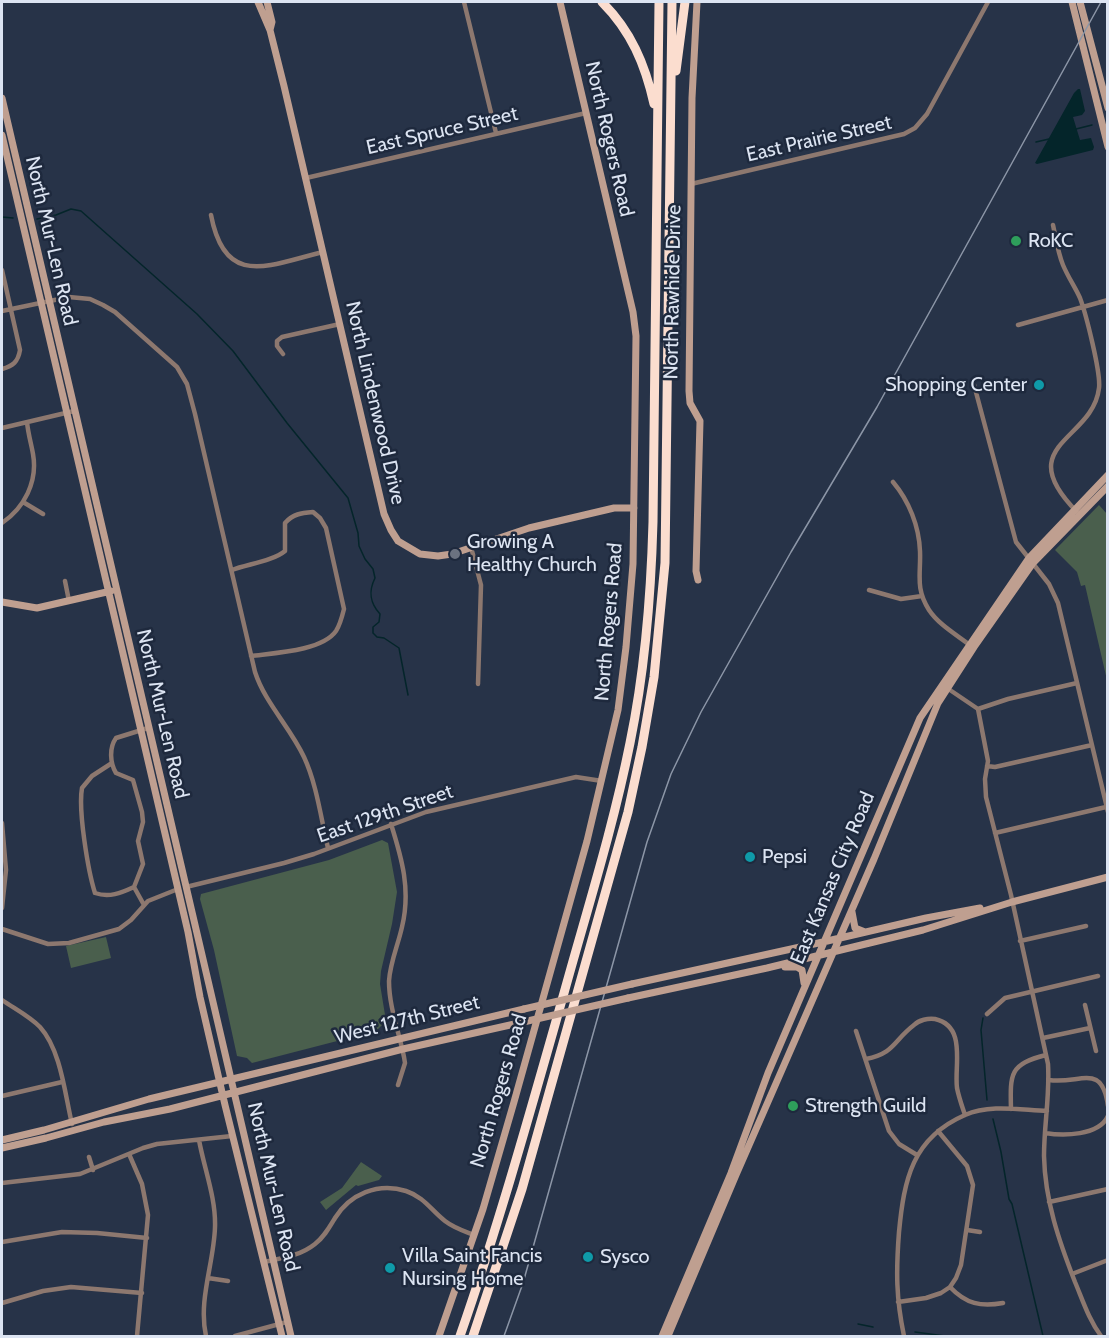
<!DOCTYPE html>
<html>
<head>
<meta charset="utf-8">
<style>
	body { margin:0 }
	#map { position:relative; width:1109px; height:1338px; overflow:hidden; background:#273348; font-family:Cabin,sans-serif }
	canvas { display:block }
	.frame { position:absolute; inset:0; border:3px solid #dce4f2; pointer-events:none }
</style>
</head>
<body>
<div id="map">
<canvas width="1109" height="1338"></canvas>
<div class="frame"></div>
</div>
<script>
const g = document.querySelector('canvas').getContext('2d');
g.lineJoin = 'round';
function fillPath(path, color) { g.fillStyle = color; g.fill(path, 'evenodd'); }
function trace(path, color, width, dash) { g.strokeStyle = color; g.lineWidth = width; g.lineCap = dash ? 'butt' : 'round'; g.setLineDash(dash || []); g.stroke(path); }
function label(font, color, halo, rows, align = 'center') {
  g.font = font + ' Cabin,sans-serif'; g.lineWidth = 5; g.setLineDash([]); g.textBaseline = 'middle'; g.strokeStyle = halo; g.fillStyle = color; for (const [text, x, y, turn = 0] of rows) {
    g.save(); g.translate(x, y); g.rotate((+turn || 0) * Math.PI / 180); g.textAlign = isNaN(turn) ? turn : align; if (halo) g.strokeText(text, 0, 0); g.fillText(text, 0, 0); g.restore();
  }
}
fillPath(new Path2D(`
	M1099,505L1107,514V680L1085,585L1081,586L1077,572L1055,550Z
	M382,840L388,843L397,892L392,924L381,971L380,984L386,1021L376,1031L252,1063L247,1058L237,1056L214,950L200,899L201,894L329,860Z
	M106,937L111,958L71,968L66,946Z
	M361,1162L382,1176L379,1180L358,1186L356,1185L326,1210L320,1202L342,1188Z`), '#4a5f4d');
fillPath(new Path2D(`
	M1078,89H1080L1085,111L1082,115L1073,117L1080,140L1091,138L1094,147L1093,150L1037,164L1035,163L1074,93Z`), '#04252a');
trace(new Path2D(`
	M1076,129L1092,125
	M1036,142L1049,139
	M2,217L13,218
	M37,219L56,215L71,209L81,211L197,314L233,351L287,423L348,498L358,533L359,546L365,559L373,569L375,578C368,592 370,603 380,614L379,622L373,627V633L377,637L384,638L399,648L408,695
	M983,1018L981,1030L987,1100
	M993,1119L1001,1152L1009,1199L1012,1204L1043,1336
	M858,1324L873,1327
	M915,1332L945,1336`), '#04252a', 1.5);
trace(new Path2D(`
	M464,2L496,133
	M306,178L586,113
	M691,184L904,134L915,128L927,114L988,2
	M211,215C225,289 269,265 323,252
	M1053,225C1056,239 1058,253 1063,265C1068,277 1075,287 1080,298C1086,314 1101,373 1099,388C1093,441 1010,444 1077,512
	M2,270L20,350C18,362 13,366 2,369
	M2,311L69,297L90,299L103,305L115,312L177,367L187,384L195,414L255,672C265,703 290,727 304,757C317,785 321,819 328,848
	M1018,325L1108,300
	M283,354L277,346V341L282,337L340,324
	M973,381L1016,542L1049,584L1058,603L1108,812
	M2,428L74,411
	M893,482C909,501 919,526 920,551C921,574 915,588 929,610C939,625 957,635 971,646
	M23,502L43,514
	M2,523C24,508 38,482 33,454C31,443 28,433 27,422
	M471,547L481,585L478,684
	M232,570C248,564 273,561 285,551V523C293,514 301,513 313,512L320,518L326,528L344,609C342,617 340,625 336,631C322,651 274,653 251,656
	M65,581L69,601
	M869,590L901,599L922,596
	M947,688L978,709L988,761L985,779L986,797L1011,895L1048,1064C1050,1095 1044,1125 1044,1156C1045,1201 1059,1241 1075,1282C1083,1301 1089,1320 1101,1336
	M978,709L1008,699L1077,683
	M112,763L92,776L82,788C78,810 88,871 95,893C109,898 121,893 134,887
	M987,766L995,767L1092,745
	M2,823L6,870L2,908
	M391,824C402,859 411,890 402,927C398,945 390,963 389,981C389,1007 399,1032 404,1057L405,1063L398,1085
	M995,833L1106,807
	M186,887L284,863L314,854L426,812L576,777L602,781
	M144,905L134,887L143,864L138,841L143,822L142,812L133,780L116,773C110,763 109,748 116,738L148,728
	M2,929L48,944L69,943L119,929L131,920L148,901L178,889
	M1020,941L1086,926
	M2,1000C15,1009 29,1016 40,1027C61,1050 65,1095 72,1124
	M1085,1005L1096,1051
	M987,1014L1005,998L1098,976
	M856,1031L889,1131L899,1144L917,1155
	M1043,1038L1090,1028
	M866,1059C895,1053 893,1041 914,1025C919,1020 928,1018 935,1019C967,1026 954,1066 957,1088C959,1098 962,1106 965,1115
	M1049,1080C1079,1085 1102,1061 1108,1106
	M2,1096L62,1082
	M1011,1109C1010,1073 1010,1064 1046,1055
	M1045,1133C1063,1136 1099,1136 1108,1116
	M199,1140C204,1168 216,1198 215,1227C214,1263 198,1300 206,1336
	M129,1154L142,1184L148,1215L137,1336
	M89,1157L93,1170
	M2,1183L80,1174L143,1148L157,1144L232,1136
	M1049,1202L1108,1189
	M967,1230L980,1232
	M2,1242L62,1232L97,1233L147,1238
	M264,1262C282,1258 300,1256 315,1244C324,1237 329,1228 335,1218C350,1194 378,1182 406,1191C424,1197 431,1210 445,1221C454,1228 464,1231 474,1235
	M1072,1274L1108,1260
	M208,1278L228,1281
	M950,1287C966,1304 981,1307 1003,1303
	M898,1302L926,1298L941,1293L950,1287L956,1278L961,1265L973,1185L967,1166L938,1131
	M2,1303L43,1291L71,1287L142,1293
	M235,1336L287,1322
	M904,1336C896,1298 896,1271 899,1232C904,1180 912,1138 965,1115C990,1104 1020,1110 1047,1111`), '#8d786f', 4.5);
trace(new Path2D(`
	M258,2L270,30L284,86L384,514L391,530L398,541L420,554L438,556L452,554L529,528L614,508H634
	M267,2L272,22L270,30
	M697,2L692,98L689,391L690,403L700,421L696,571L698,580
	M1072,2L1108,147
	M1080,2L1108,108
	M2,98L291,1336
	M2,135L188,932L200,997L225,1105L282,1336
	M2,602L37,608L111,591
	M852,912L855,928L865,932
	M785,967H797L802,970L804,983
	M632,984L823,942L926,918L980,908
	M628,998L767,968L923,930L1012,902L1108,877
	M2,1140L44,1130L149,1099L524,1009
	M2,1148L46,1138L104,1122L170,1109L403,1049L519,1023
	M439,1336L483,1209L514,1102L587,841L618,710L626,647L633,564L636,336L633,312L560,2
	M662,1336L731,1173L768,1073L920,718L1029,558L1108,475
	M668,1336L736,1175L874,859L938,703L974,647L1033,563L1108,486`), '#bf9f90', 7);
trace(new Path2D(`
	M602,2C631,31 645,64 654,104
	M676,71L685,2
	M460,1336C499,1224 531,1109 564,993C587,910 613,828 630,743C645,670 651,596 653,522L659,2
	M473,1336L522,1189L628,812L642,747L654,677L665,563L672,2`), '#fbddcf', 9);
trace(new Path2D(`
	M504,1336L523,1283L647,842L671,774L701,712L791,552L877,407L1101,2`), '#8c96a7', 1.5);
trace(new Path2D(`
	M524,1009L632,984
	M519,1023L628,998`), '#bf9f90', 7);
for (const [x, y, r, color] of [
	[1016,241,6,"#2e9e5b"],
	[1039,385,6,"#0f9aa8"],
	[455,554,6,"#6b7280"],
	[750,857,6,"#0f9aa8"],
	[793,1106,6,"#2e9e5b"],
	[588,1257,6,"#0f9aa8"],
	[390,1268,6,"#0f9aa8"]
]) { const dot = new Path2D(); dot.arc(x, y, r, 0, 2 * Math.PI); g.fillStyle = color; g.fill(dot); trace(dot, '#1e293d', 2); }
label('20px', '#dce4f2', '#1e293d', [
	["East Spruce Street",442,131,-13],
	["North Rogers Road",609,139,77],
	["East Prairie Street",819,139,-13],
	["North Mur-Len Road",51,241,77],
	["North Rawhide Drive",673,292,-89],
	["North Lindenwood Drive",375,403,77],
	["North Rogers Road",609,622,-85],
	["North Mur-Len Road",162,714,77],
	["East 129th Street",385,814,-19],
	["East Kansas City Road",833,878,-67],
	["West 127th Street",407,1020,-14],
	["North Rogers Road",499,1091,-74],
	["North Mur-Len Road",273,1187,77]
]);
label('20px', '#dce4f2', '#1e293d', [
	["RoKC",1028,241],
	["Shopping Center",1027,385,"right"],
	["Growing A",467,542],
	["Healthy Church",467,565],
	["Pepsi",762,857],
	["Strength Guild",805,1106],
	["Villa Saint Fancis",402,1256],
	["Nursing Home",402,1279],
	["Sysco",600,1257]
], 'left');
</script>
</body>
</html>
